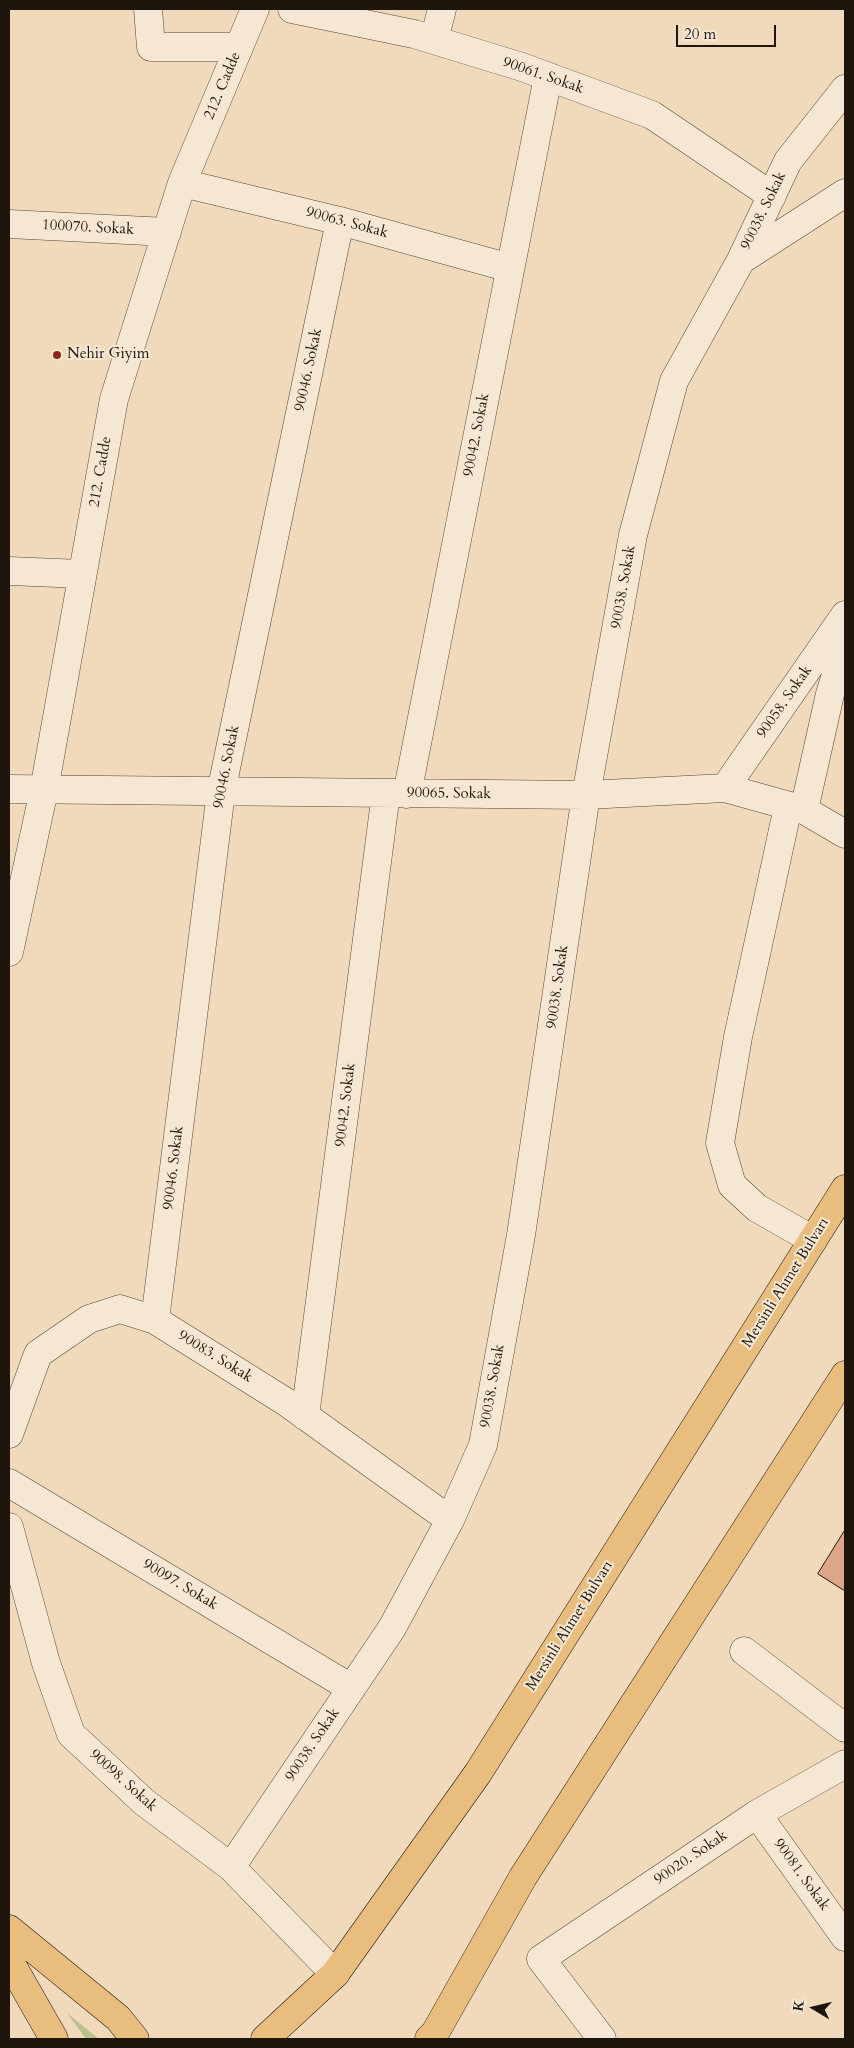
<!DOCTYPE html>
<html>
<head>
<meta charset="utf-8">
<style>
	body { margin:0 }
	#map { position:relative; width:854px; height:2048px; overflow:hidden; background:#f0dabb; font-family:Cardo,serif }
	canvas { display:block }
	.frame { position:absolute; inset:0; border:10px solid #1e160d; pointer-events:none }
	.north { position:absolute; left:789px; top:1983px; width:50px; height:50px; -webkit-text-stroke:4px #f5e7d3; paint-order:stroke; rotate:279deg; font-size:14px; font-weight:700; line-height:20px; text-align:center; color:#1e160d }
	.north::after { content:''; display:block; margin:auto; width:18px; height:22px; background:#1e160d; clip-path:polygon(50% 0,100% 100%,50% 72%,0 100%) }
	.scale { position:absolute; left:676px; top:25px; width:100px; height:22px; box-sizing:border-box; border:2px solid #1e160d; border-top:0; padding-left:6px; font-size:15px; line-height:18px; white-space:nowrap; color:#1e160d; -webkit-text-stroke:4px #f5e7d3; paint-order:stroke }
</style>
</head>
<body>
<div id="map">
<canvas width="854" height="2048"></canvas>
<div class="frame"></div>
<div class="north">K</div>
<div class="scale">20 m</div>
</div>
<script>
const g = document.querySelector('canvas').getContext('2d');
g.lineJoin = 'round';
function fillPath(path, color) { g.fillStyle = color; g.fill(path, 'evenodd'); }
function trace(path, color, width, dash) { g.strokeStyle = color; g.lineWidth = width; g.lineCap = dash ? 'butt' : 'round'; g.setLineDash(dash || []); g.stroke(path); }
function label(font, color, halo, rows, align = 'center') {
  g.font = font + ' Cardo,serif'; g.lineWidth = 4; g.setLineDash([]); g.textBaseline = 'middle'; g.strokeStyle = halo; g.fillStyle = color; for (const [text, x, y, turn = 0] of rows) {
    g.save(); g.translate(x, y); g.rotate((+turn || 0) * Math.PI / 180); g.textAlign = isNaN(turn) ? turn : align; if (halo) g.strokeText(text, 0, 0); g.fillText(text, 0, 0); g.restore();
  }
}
fillPath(new Path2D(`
	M67,2013L99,2039H86Z`), '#bac090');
const building = new Path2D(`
	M845,1530V1591L818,1574Z`);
fillPath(building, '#dea589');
trace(building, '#1e160d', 1);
const minor = new Path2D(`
	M148,9L151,47H239
	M292,9L414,34L522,67L652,115L772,196
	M434,40L442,9
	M182,183L340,221L510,268
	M9,224L167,232
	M741,260L845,193
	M9,571L82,574
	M725,788L845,615
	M9,789L586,795L725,788L804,810L845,834
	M407,794L548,77
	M788,807L738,1037L720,1143L732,1185L757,1208L813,1240
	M804,810L830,694L845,645
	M9,952L44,790L114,399L182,183L255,9
	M155,1320L221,792L340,221
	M305,1416L386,793
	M9,1434L38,1354L89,1319L120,1309L155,1320L286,1402L450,1520
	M9,1483L351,1688
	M9,1527L46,1663L71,1734L144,1802L231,1867L335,1974
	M744,1651L845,1728
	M757,1814L845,1937
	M231,1867L392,1628L450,1520L483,1445L521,1235L586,795L633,535L674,381L741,260L788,161L845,89
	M602,2039L541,1959L757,1814L845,1764`);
const major = new Path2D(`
	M9,1929L118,2018L135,2039
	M9,1960L54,2039
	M265,2039L335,1974L478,1773L845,1189
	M429,2039L435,2033L523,1877L845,1375`);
trace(minor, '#524738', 29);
trace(major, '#1e160d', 29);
trace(minor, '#f5e7d3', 28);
trace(major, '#e8bd7e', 28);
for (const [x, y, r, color] of [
	[57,355,5,"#8f2418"]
]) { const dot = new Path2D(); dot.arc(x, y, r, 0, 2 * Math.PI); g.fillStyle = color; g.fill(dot); trace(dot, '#f5e7d3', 2); }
label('15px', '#1e160d', '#f5e7d3', [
	["90061. Sokak",543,76,19],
	["212. Cadde",223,86,-67],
	["90038. Sokak",764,211,-64],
	["90063. Sokak",347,223,15],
	["100070. Sokak",88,228,3],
	["90046. Sokak",309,370,-78],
	["90042. Sokak",477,435,-79],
	["212. Cadde",101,472,-80],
	["90038. Sokak",624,587,-80],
	["90058. Sokak",785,702,-55],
	["90046. Sokak",227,767,-79],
	["90065. Sokak",449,794,1],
	["90038. Sokak",558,987,-82],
	["90042. Sokak",346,1105,-83],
	["90046. Sokak",174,1168,-83],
	["Mersinli Ahmet Bulvarı",786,1283,-58],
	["90083. Sokak",215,1357,32],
	["90038. Sokak",493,1386,-80],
	["90097. Sokak",180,1585,31],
	["Mersinli Ahmet Bulvarı",570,1626,-58],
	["90038. Sokak",313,1745,-56],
	["90098. Sokak",123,1781,42],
	["90020. Sokak",691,1858,-34],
	["90081. Sokak",801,1875,54]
]);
label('15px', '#1e160d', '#f5e7d3', [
	["Nehir Giyim",67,355]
], 'left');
</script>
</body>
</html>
